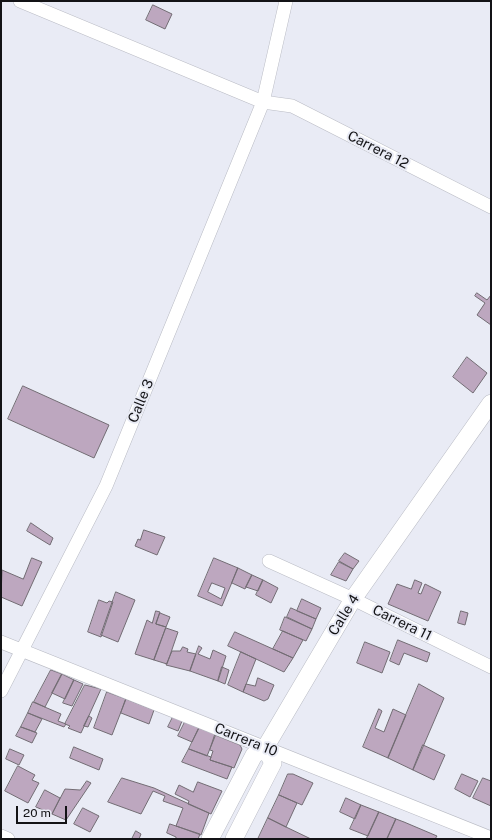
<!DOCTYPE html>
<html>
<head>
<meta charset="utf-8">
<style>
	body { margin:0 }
	#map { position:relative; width:492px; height:840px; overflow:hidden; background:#e9ebf5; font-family:"Public Sans",sans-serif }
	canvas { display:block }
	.frame { position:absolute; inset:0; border:2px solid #131316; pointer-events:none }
	.scale { position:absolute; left:16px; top:806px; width:51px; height:18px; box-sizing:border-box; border:2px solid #131316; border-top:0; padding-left:5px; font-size:12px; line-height:14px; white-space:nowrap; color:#131316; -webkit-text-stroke:3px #e9ebf5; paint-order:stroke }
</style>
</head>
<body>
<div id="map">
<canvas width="492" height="840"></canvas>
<div class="frame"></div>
<div class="scale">20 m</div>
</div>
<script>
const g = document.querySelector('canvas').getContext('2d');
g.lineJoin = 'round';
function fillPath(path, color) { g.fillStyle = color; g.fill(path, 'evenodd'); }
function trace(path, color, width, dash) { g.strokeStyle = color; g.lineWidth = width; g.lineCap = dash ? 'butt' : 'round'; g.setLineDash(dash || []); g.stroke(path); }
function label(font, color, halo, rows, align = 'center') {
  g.font = font + ' "Public Sans",sans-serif'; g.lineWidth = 4; g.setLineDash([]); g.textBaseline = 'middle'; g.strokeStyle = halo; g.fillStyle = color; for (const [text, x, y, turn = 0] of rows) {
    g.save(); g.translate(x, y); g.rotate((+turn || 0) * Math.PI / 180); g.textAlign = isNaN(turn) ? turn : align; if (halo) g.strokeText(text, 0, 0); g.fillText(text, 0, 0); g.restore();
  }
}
const building = new Path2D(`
	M153,5L172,14L165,29L146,20Z
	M477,293L487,300L491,295V325L477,315L485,303L475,296Z
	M467,357L487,373L473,393L453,377Z
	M23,386L109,425L94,458L8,419Z
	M31,523L53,538L50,545L27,531Z
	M144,530L165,537L157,555L135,546L138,539L140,540Z
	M345,553L359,561L353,569L339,561Z
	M32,558L42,562L22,606L1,597L2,570L23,579Z
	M214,558L238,568L222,606L198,596ZM212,583L225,588L221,599L208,592Z
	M339,562L353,569L346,581L331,575Z
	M238,568L252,575L245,589L232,583Z
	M252,575L263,580L258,591L246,587Z
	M263,580L278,588L271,603L256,595Z
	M415,580L422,583L418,593L421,594L425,584L441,592L428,621L388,604L397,584L411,589Z
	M116,592L135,600L118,642L101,635Z
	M302,599L321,608L316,619L297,611Z
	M99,600L107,603L109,601L113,602L101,637L88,632Z
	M291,608L316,619L312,629L287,617Z
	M156,611L160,612L156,624L166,627L154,660L135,654L147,620L152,623Z
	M461,611L468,613L465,625L458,623Z
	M160,613L170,617L166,627L156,624Z
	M285,617L312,629L306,641L280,630Z
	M166,628L178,632L167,664L154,660Z
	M283,631L303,640L293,658L273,649Z
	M235,632L293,658L284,672L228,646Z
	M398,640L430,653L427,662L404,653L399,665L390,661Z
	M365,642L390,652L382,673L357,663Z
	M199,646L202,648L198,654L210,659L213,650L226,656L218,681L190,671Z
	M183,647L188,649L187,652L196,654L190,671L166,665L172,651H180Z
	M241,652L256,659L243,692L228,685Z
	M222,667L229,670L225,684L218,681Z
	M51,670L62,674L45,707L34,702Z
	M62,674L74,680L65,699L52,693Z
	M258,678L274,685L268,699L264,701L243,692L246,684L255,686Z
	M74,680L83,684L72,706L63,703Z
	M419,684L444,698L413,770L388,758Z
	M85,685L101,689L81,733L68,728L70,726L65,724Z
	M107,692L126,699L112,735L94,728Z
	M126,699L154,710L149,724L121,713Z
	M33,702L61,714L58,721L66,724L64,727L28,713Z
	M379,709L382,711L375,728L384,732L393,709L406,715L388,758L363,747Z
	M28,713L42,719L35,732L21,727Z
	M89,716L92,718L88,727L84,726Z
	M173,717L182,721L178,731L168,727Z
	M185,722L199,728L192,742L178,736Z
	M21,727L37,733L32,743L16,736Z
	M199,728L216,734L207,756L189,749Z
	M215,735L240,745L242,749L234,768L210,760L213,751L210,750Z
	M423,745L445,755L434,780L413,770Z
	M74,747L103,759L99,770L70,758Z
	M10,749L24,755L19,765L6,759Z
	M189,749L211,757L210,760L232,767L227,779L182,762Z
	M18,766L35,775L32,780L39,783L28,803L5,791Z
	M288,774H293L313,783L302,805L279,795Z
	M462,774L478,781L470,797L455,789Z
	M122,778L154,788L209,813L201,835L176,826L183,808L163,801L165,796L153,791L141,814L108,802Z
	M483,778L491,781V806L473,798Z
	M87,781L91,783L66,820L52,814L65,789L80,790Z
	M198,782L222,791L211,814L188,804L189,801L175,794L179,785L193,792Z
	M45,790L60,798L52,814L36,807Z
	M279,795L297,803L286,827L268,818Z
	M346,798L361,805L355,819L340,812Z
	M361,805L379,812L368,836L350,829Z
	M83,808L99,816L90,832L74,824Z
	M379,812L396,819L387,839H370L367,838Z
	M268,818L286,827L311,839H258Z
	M396,819L404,822L437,836L435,839H387Z
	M170,824L200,834L198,839H176V837L167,833Z
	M136,831L141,834L139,839H132Z`);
fillPath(building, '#bda7bf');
trace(building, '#726c73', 1);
const minor = new Path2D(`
	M20,1L263,102L292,106L491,207
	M269,561L353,599L491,667
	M1,642L491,838
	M1,691L106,486L263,102L286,1
	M1,836L8,839`);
const tertiary = new Path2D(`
	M210,839L254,755L265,748L353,599L491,403
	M234,839L273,763L265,748`);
trace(minor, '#b9bbc4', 14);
trace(tertiary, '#b9bbc4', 18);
trace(minor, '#fff', 13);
trace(tertiary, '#fff', 17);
label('14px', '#131316', '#e9ebf5', [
	["Carrera 12",378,150,27],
	["Calle 3",141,401,-68],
	["Calle 4",344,615,-58],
	["Carrera 11",402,623,26],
	["Carrera 10",246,740,22]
]);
</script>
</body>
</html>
